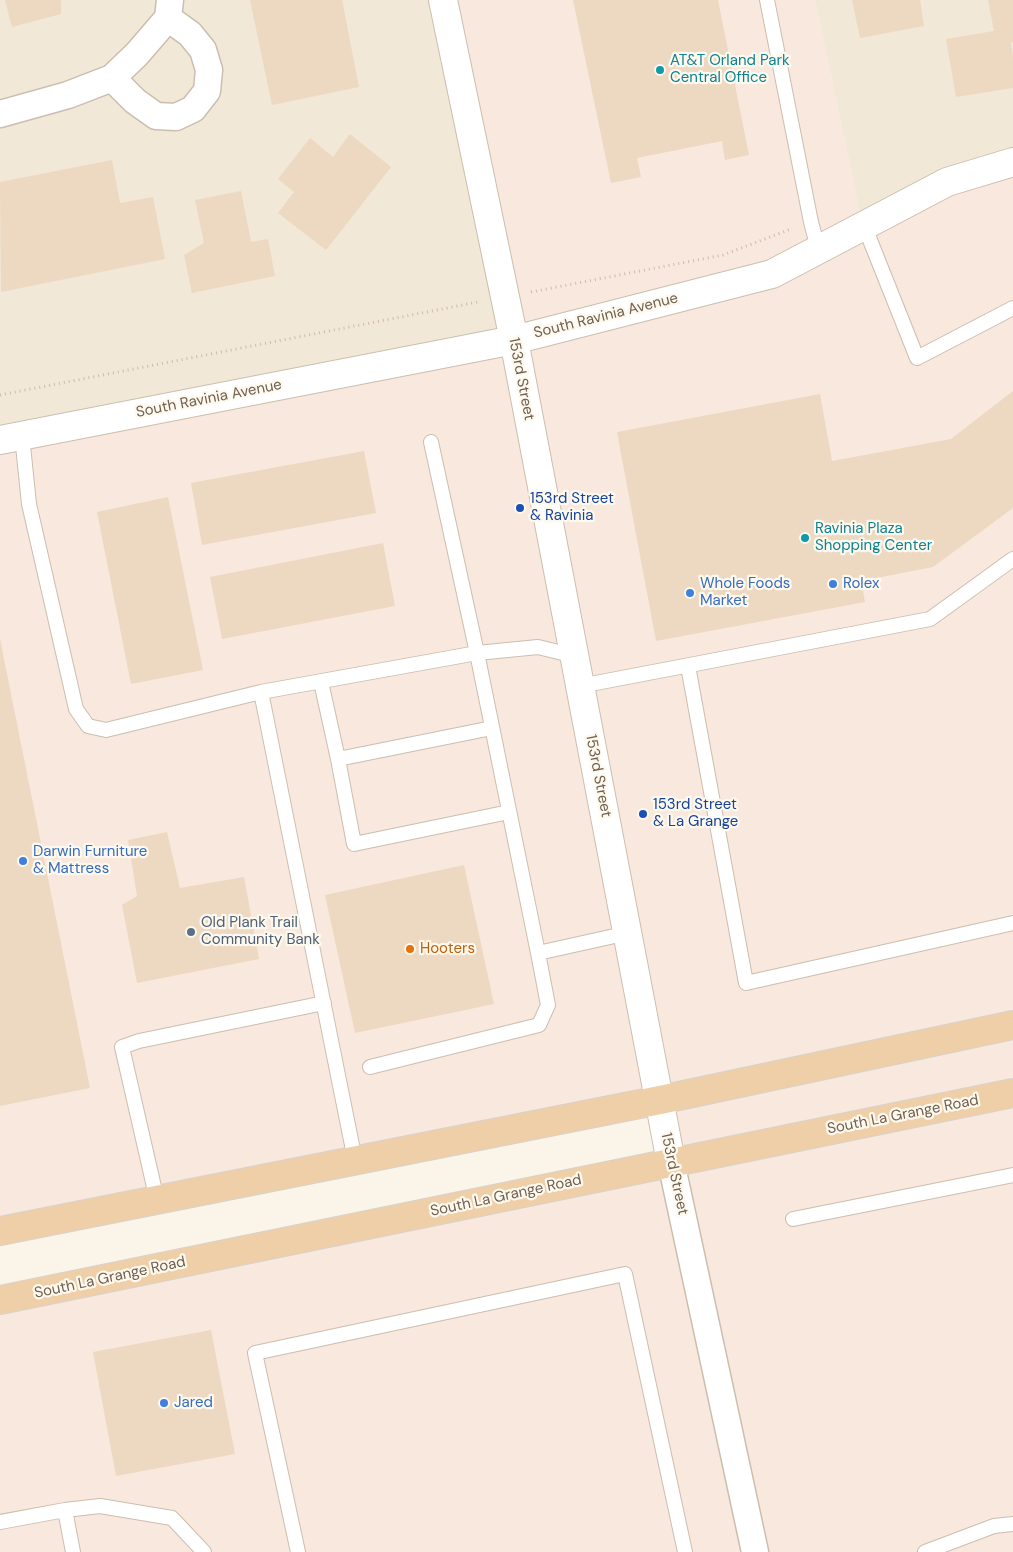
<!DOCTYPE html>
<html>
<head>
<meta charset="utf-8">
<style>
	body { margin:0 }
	canvas { display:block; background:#faf5e8 }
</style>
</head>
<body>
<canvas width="1013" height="1552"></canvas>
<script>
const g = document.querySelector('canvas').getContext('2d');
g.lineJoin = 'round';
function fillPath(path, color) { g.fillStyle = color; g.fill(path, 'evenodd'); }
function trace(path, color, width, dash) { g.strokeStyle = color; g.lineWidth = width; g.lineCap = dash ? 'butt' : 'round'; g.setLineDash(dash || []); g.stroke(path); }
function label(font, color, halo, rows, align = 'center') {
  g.font = font + ' "DM Sans",sans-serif'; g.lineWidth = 4.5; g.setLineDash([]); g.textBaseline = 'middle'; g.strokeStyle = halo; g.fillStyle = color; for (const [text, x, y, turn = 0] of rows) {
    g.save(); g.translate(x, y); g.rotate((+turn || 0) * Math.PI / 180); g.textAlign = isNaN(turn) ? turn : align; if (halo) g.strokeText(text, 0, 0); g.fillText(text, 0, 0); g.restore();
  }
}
fillPath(new Path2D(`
	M0,0H429L499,328L0,430Z
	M815,0H1013V154L861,218Z`), '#f1e8d7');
fillPath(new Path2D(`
	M450,0H815L861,218L772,268L521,328Z
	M1013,174V1552H0V1311L682,1171L521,344L775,280L951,188Z
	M506,352L648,1090L0,1221V451Z`), '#f9e8dd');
fillPath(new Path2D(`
	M5,0H61V14L12,27Z
	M250,0H342L359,87L272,105Z
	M573,0H718L749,155L725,160L722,141L637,158L641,177L611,183Z
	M852,0H920L924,26L860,38Z
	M988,0H1013V42L1011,43L1013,56V88L956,97L946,39L994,31Z
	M350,134L391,167L326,250L278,213L294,192L278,179L310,138L333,157Z
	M112,160L120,203L153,197L165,259L1,292L0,182Z
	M241,191L251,242L268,239L275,276L192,293L184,255L204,243L195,200Z
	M1013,391V508L933,567L861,581L865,602L656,641L617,432L820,394L832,461L951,439Z
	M364,451L376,513L202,545L191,483Z
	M168,497L203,670L131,684L97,512Z
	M383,543L395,606L222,639L210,577Z
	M0,639L90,1088L0,1106Z
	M167,832L180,888L244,877L259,959L137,983L122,905L137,896L128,840Z
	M464,865L494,1004L355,1033L325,895Z
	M211,1330L235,1454L116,1476L93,1352Z`), '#edd8c2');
const service = new Path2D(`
	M767,0L811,222L818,249
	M864,225L917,358L1013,308
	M22,436L29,504L76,709L88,726L106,730L261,692
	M431,442L477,653L538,953L628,933
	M688,666L746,983L1013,923
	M321,682L338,759
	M580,686L930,619L1013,559
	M492,728L338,759L354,844L509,812
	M370,1067L539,1025L548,1005L538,953
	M355,1160L261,692L477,653L538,647L575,656
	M157,1200L122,1047L139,1041L324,1003
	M793,1219L1013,1175
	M65,1510L73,1552
	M0,1522L65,1510L100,1506L172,1518L204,1552
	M298,1552L255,1353L625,1274L685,1552
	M925,1552L994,1526L1013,1524`);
const minor = new Path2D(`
	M112,78L135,101L156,116L176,117L193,109L207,91L209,70L203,50L190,34L168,18
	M0,114L68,95L112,78L137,54L168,18L170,0
	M671,1162L755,1552`);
const tertiary = new Path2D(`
	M443,0L514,340L671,1162
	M0,440L514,340L772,274L947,182L1013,162`);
const trunk = new Path2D(`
	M0,1231L660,1100L1013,1025
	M0,1300L1013,1093`);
trace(service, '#cbbeaf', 16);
trace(minor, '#cbbeaf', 29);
trace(tertiary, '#cbbeaf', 30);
trace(trunk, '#d7d2ce', 30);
trace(new Path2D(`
	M531,292L723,255L791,229
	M0,395L478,302`), '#d1bba6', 3, [1, 4]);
trace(service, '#fff', 14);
trace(minor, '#fff', 26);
trace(tertiary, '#fff', 28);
trace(trunk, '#efcfa7', 28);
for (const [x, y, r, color] of [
	[660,70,5,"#0f9aa8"],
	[520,508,5,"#1a4fb4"],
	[805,538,5,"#0f9aa8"],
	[833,584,5,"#3f7fe0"],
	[690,593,5,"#3f7fe0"],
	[643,814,5,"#1a4fb4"],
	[23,861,5,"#3f7fe0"],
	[191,932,5,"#5c6f8a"],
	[410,949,5,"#e8710a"],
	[164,1403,5,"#3f7fe0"]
]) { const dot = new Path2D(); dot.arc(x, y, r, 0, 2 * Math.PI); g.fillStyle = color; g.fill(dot); trace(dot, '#fdf9ee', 2); }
label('15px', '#0d838f', '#fdf9ee', [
	["AT&T Orland Park",670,61],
	["Central Office",670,78],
	["Ravinia Plaza",815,529],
	["Shopping Center",815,546]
], 'left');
label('15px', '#715f4f', '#fdf9ee', [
	["South Ravinia Avenue",606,316,-14],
	["153rd Street",521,379,79],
	["South Ravinia Avenue",209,399,-11],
	["153rd Street",598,776,79],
	["South La Grange Road",903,1115,-11],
	["153rd Street",674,1174,78],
	["South La Grange Road",506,1196,-12],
	["South La Grange Road",110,1278,-12]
]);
label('15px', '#164399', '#fdf9ee', [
	["153rd Street",530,499],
	["& Ravinia",530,516],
	["153rd Street",653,805],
	["& La Grange",653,822]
], 'left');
label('15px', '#366cbe', '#fdf9ee', [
	["Whole Foods",700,584],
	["Market",700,601],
	["Rolex",843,584],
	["Darwin Furniture",33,852],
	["& Mattress",33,869],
	["Jared",174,1403]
], 'left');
label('15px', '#4e5e75', '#fdf9ee', [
	["Old Plank Trail",201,923],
	["Community Bank",201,940]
], 'left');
label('15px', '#c56008', '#fdf9ee', [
	["Hooters",420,949]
], 'left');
</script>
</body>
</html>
